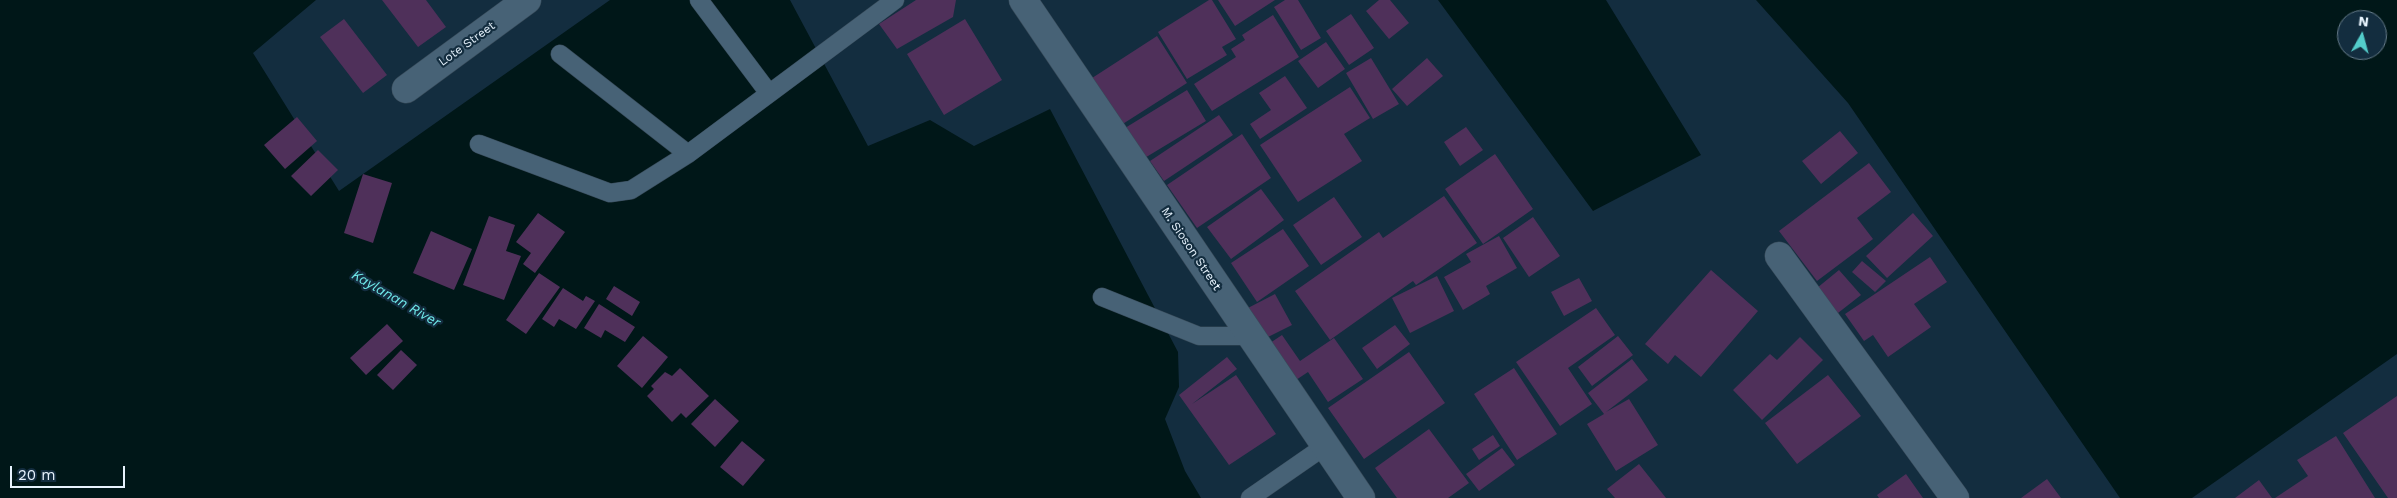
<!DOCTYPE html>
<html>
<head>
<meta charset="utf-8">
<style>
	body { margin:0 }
	#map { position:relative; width:2397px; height:498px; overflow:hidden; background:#132d3f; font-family:"Work Sans",sans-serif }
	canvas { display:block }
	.north { position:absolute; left:2337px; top:10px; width:50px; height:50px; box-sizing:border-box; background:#132d3f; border:1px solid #687c8b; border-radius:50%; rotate:7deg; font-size:14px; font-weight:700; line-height:20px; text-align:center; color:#e7f3fd }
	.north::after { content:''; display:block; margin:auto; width:18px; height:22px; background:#53cdcb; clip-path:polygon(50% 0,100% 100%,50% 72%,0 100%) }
	.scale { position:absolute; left:10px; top:466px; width:115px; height:22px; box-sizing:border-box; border:2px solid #e7f3fd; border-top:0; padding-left:6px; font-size:15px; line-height:18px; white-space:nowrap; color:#e7f3fd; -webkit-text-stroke:4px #132d3f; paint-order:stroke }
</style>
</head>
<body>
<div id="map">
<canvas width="2397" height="498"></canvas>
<div class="north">N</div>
<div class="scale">20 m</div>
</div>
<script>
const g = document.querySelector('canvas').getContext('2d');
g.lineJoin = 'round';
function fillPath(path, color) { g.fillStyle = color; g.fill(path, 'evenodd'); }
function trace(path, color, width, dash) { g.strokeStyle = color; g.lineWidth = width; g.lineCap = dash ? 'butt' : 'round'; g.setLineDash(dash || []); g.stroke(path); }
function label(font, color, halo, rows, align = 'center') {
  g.font = font + ' "Work Sans",sans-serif'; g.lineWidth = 4.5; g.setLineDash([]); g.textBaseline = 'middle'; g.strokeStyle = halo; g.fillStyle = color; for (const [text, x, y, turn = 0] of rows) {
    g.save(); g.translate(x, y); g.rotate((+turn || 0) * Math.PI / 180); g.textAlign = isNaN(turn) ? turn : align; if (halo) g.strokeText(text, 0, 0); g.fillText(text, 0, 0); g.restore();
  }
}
fillPath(new Path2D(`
	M0,0H316L253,53L339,191L610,0H790L868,146L930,120L974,146L1050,109L1178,352L1179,387L1165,419L1185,471L1201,498H0Z
	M1438,0H1606L1701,155L1593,211Z
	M1756,0H2397V354L2192,498H2120L1848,103ZM2347,20H2377V50H2347Z`), '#001718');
fillPath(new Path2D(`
	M382,0H426L446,27L418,47Z
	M916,0H956L953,17L897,49L879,24Z
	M1209,0H1212L1236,39L1222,47L1227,55L1187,79L1158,32Z
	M1218,0H1275L1235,26Z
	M1285,0H1298L1321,38L1301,50L1274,7Z
	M1379,0H1390L1409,23L1389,39L1366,11Z
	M1351,14L1374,48L1349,65L1326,31Z
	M1273,15L1299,57L1212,111L1194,84L1236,57L1231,49L1245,40L1242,35Z
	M344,19L387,75L363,93L320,37Z
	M965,19L1002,80L944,115L907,54Z
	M1157,36L1187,83L1118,127L1089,80Z
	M1326,42L1345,69L1318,88L1298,61Z
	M1371,58L1399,104L1373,119L1346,73Z
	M1427,58L1443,76L1407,106L1392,89Z
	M1285,76L1307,108L1260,139L1250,124L1271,110L1259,93Z
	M1350,87L1370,118L1344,134L1362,161L1298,202L1260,145Z
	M1187,90L1206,121L1143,159L1125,128Z
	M1219,115L1233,135L1164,181L1150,161Z
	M297,117L317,141L285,169L264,145Z
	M1466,127L1483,150L1460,166L1444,142Z
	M1840,131L1858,153L1821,184L1802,161Z
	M1242,134L1271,178L1197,228L1167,185Z
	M318,150L338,170L311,196L291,176Z
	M1495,154L1533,209L1483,244L1445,189Z
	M1869,163L1891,192L1857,218L1873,239L1817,281L1779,231Z
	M363,174L392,183L373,243L344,233Z
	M1261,189L1284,220L1231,259L1207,227Z
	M1444,196L1477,243L1416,285L1413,281L1330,340L1295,291L1379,232L1383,238Z
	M1334,197L1362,237L1321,265L1293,225Z
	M538,213L565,232L535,273L523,264L531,253L516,242Z
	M1913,213L1933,236L1887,278L1866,256Z
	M489,216L515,225L506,251L521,256L504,300L463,285Z
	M1533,217L1560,256L1529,277L1503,238Z
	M1283,229L1309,266L1257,302L1231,263Z
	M431,231L472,249L454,290L413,273Z
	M1499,236L1517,268L1486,286L1490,294L1463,310L1444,277L1471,262L1466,254Z
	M1930,257L1947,282L1914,304L1931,327L1888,357L1873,335L1864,341L1845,314Z
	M1862,261L1886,281L1875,292L1852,272Z
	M1711,270L1758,311L1701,377L1675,355L1668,364L1645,344Z
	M1839,270L1861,295L1838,313L1817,288Z
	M539,273L560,287L526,334L506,320Z
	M1437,276L1454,311L1410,333L1392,298Z
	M1579,278L1592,301L1564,316L1551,292Z
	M614,286L640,302L632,316L606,299Z
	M563,288L583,301L586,296L595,301L576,329L559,319L554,327L542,319Z
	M1275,294L1292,325L1262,340L1246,309Z
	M599,304L635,327L625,342L605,330L601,338L584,328Z
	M1596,308L1615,335L1568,368L1592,404L1560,426L1516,362Z
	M387,324L403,341L366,375L350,358Z
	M1395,325L1410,344L1377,369L1362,348Z
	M1282,335L1300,361L1334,338L1363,379L1328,402L1308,372L1290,384L1264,347Z
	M643,336L668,357L642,388L617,366Z
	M1618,336L1633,355L1592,386L1578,367Z
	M1800,337L1823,360L1762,420L1733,390L1770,354L1777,360Z
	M401,350L417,365L393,390L377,375Z
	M1409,352L1445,403L1364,459L1328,408Z
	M1227,357L1237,369L1192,404L1236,375L1276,434L1229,465L1179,395Z
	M1632,359L1648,380L1606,412L1629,399L1658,445L1616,471L1587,424L1604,414L1588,393Z
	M680,368L709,396L686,418L681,413L672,422L647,396L654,389L651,386L665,372L672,376Z
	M1514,368L1557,434L1517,460L1474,394Z
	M1828,375L1861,416L1797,464L1765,423Z
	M2397,396V498H2388L2343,433Z
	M715,399L739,421L715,447L691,424Z
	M1429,429L1469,483L1448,498H1397L1375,468Z
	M1493,435L1500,446L1479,460L1472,449Z
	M2336,436L2375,498H2275L2308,476L2297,460Z
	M742,441L765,460L743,486L720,467Z
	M1502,448L1515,465L1479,491L1466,474Z
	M1639,464L1666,498H1615L1607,489Z
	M1906,474L1923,498H1879L1877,495Z
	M2047,479L2061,498H2021Z
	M2259,480L2272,498H2235Z`), '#4f305a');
const lane = new Path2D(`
	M699,0L768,92
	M560,54L688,154
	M479,144L610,193L631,190L688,154L895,0
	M1102,297L1199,336H1250
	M1250,498L1325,446`);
const street = new Path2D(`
	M1023,0L1361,498
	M406,89L527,0
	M1779,256L1955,498`);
trace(lane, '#374a59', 19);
trace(street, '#374a59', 29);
trace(lane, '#476276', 18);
trace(street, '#476276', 28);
label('12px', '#e7f3fd', '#132d3f', [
	["Lote Street",467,44,-36],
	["M. Sioson Street",1191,249,56]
]);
label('italic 14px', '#70eaeb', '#132d3f', [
	["Kaylanan River",396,299,30]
]);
</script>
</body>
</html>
